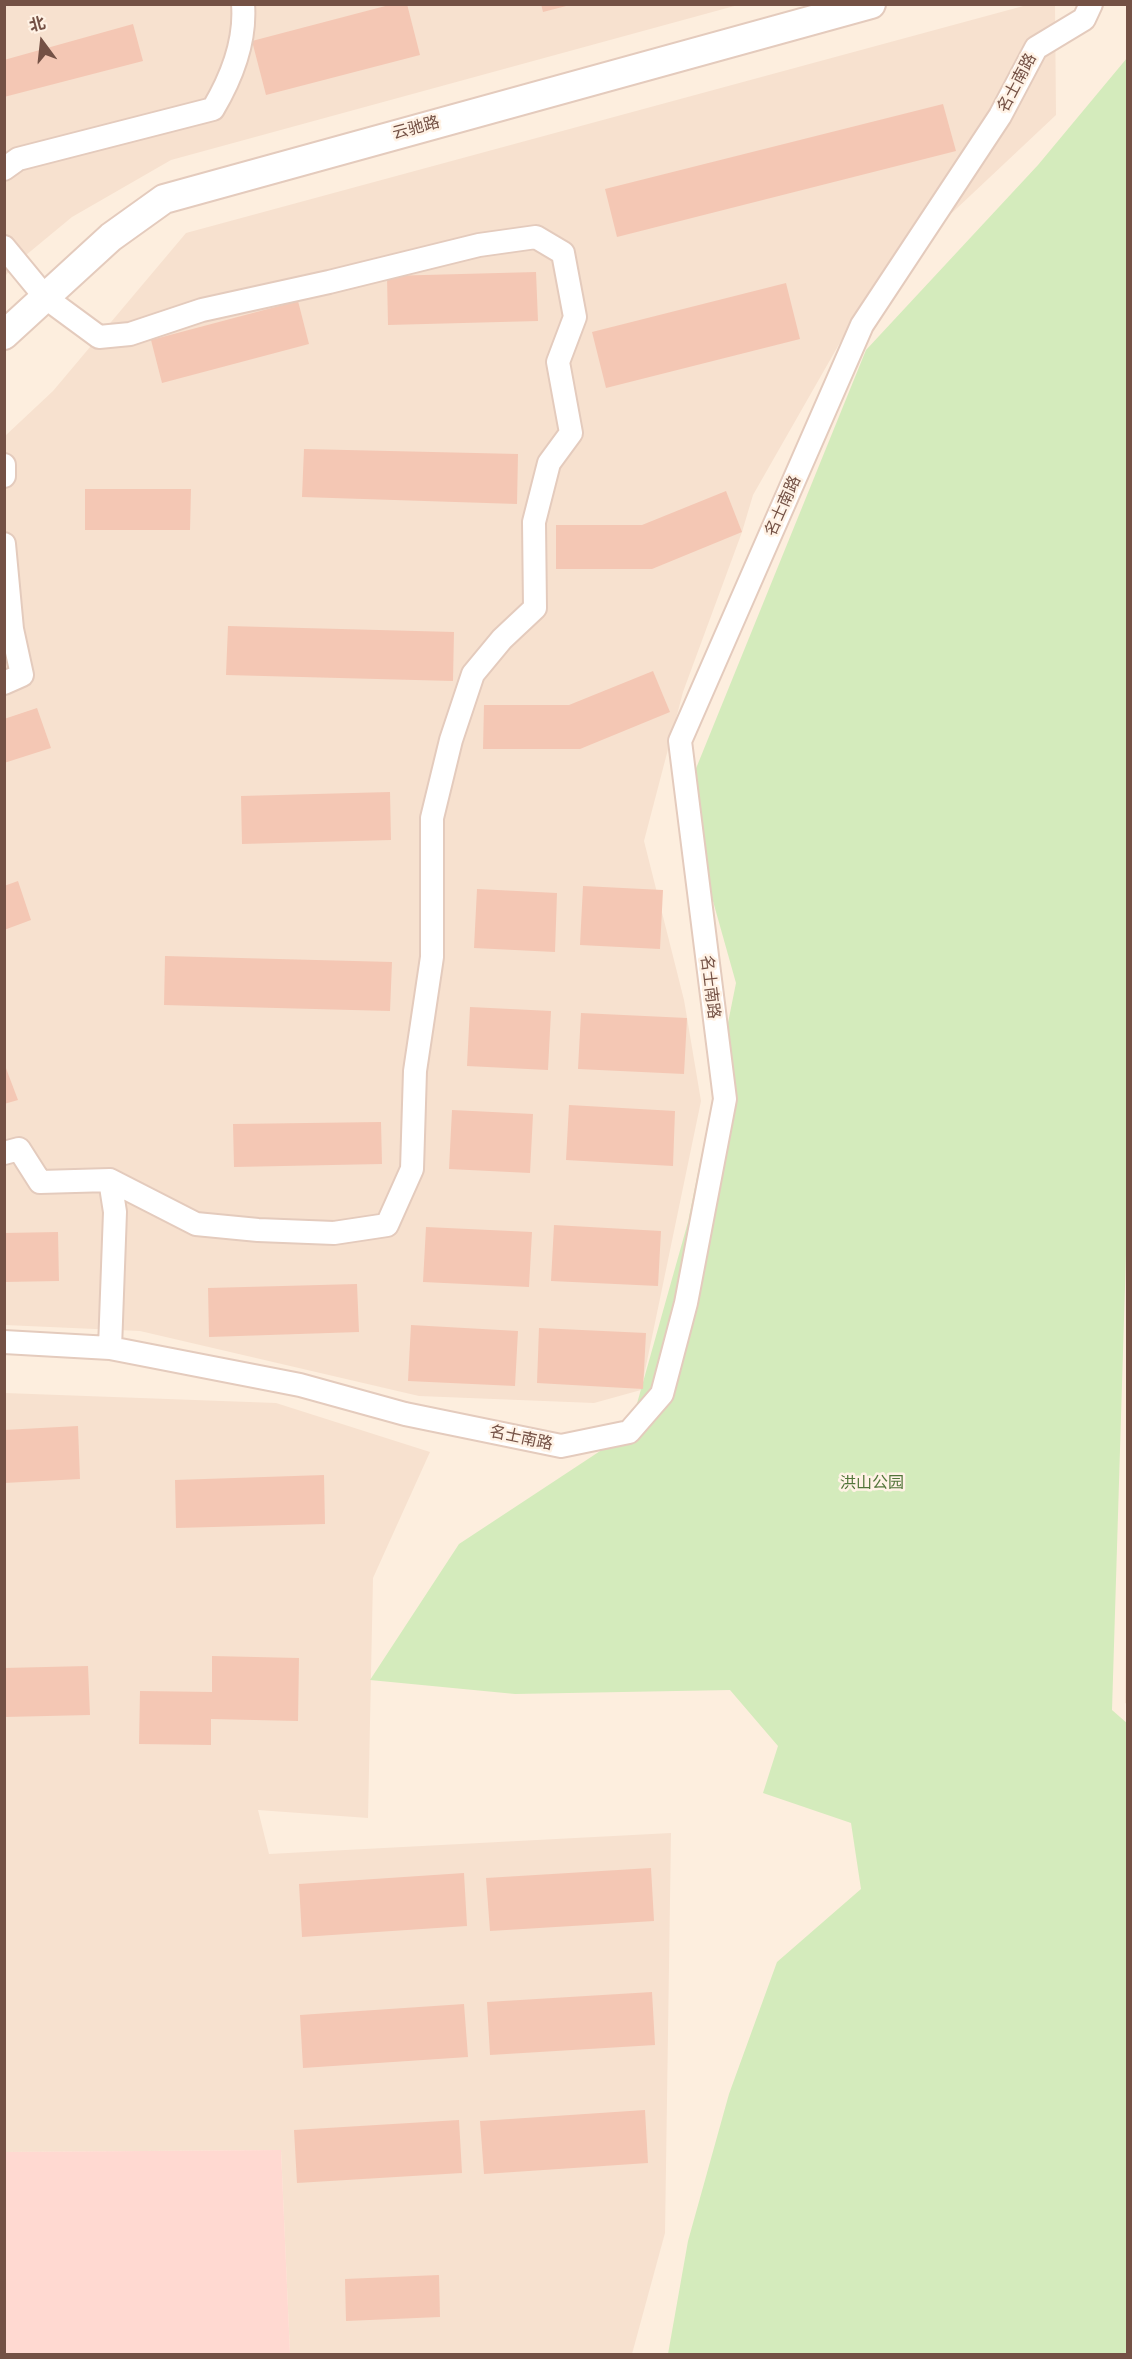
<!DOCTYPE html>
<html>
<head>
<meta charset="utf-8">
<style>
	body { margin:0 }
	#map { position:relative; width:1132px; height:2359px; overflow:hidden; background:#fdeede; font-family:"Alegreya Sans","Noto Sans SC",sans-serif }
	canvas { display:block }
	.frame { position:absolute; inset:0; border:6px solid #745145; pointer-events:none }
	.north { position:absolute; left:12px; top:12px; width:60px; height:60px; -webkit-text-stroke:4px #fff2e5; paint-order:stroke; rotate:345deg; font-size:16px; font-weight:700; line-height:24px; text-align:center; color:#745145 }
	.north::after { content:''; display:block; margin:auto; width:21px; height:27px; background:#745145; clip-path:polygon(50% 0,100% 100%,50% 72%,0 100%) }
</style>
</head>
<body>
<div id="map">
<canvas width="1132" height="2359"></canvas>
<div class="frame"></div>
<div class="north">北</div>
</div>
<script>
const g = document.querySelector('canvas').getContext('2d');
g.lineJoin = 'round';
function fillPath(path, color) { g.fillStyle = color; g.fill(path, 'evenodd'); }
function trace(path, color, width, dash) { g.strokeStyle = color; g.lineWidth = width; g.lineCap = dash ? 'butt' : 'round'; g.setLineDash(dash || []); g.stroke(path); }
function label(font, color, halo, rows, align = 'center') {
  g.font = font + ' "Alegreya Sans","Noto Sans SC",sans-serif'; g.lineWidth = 5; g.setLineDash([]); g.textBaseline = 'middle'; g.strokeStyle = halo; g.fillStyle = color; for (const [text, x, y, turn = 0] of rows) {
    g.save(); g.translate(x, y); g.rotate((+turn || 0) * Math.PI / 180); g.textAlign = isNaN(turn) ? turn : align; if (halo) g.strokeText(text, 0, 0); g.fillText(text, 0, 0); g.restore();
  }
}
fillPath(new Path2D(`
	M5,5H738L171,160L72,217L20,260L5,276Z
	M1027,5H1055L1056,115L870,290L753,495L742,532L683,692L644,841L684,1000L701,1101L641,1390L594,1403L419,1396L140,1331L5,1325V436L53,391L186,233Z
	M5,1393L276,1403L430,1452L373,1578L368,1818L258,1810L269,1854L671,1833L665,2233L632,2354H290L281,2150L5,2152Z
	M1127,1577L1128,1704H1127L1125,1703Z`), '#f7e1cf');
fillPath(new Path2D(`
	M281,2150L290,2354H5V2152Z`), '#ffd9d1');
fillPath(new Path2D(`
	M1127,58L1128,1189L1112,1710L1128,1724L1127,2354H668L688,2241L729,2094L777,1962L861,1889L851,1823L763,1793L778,1746L730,1690L515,1694L370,1680L459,1544L629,1432L688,1222L736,983L684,798L866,350L1038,165Z`), '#d4ebbc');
fillPath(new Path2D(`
	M393,4H407L420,55L266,95L252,41Z
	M541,4H570V5L543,12Z
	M133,24L143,61L4,97V60Z
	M943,104L956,151L617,237L605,189Z
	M536,272L538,321L388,325L387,276Z
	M786,283L800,339L606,388L592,332Z
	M298,301L309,344L162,383L151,340Z
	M304,449L518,454L517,504L302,497Z
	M85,489H191L190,530H85Z
	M726,491L742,532L652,569H556V525H642Z
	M228,626L454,632L453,681L226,675Z
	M653,671L670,712L580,749H483L484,705H569Z
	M37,708L51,748L4,763V719Z
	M390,792L391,840L242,844L241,796Z
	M18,881L31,920L4,930V886Z
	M583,886L663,890L660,949L580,945Z
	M477,889L557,893L555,952L474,948Z
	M165,956L392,962L390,1011L164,1005Z
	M470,1007L551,1011L548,1070L467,1066Z
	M581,1013L687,1018L684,1074L578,1069Z
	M4,1063L18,1100L4,1104Z
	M569,1105L675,1111L673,1166L566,1160Z
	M452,1110L533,1114L530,1173L449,1169Z
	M381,1122L382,1164L234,1167L233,1124Z
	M554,1225L661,1231L658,1286L551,1281Z
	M426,1227L532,1232L529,1287L423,1282Z
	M58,1232L59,1281L4,1282V1233Z
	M357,1284L359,1332L209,1337L208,1288Z
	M411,1325L518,1331L515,1386L408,1381Z
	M539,1328L646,1333L643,1389L537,1383Z
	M78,1426L80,1479L4,1483V1430Z
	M324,1475L325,1524L176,1528L175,1480Z
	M212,1656L299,1658L298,1721L211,1719V1745L139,1744L140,1691L212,1692Z
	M88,1666L90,1715L4,1717V1668Z
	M651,1868L654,1921L490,1931L486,1878Z
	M464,1873L467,1926L302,1937L299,1884Z
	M652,1992L655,2045L490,2055L487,2002Z
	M464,2004L468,2057L303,2068L300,2015Z
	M645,2110L648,2163L484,2174L480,2121Z
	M459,2120L462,2173L297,2183L294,2130Z
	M439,2275L440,2317L346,2321L345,2279Z`), '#f4c7b4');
const minor = new Path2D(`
	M4,169L18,159L213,109C232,77 246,42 243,4
	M4,247L46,298L99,337L130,334L202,310L329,282L479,245L536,237L563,253L575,317L558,362L571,433L549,463L534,522L535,608L502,639L473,674L451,740L432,818V957L415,1071L412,1169L387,1225L334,1233L258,1230L196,1224L110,1180
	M4,465V476
	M4,544L12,629L22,675L4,683
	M4,1153L19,1149L40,1182L110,1180L115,1212L110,1348
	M4,1342L110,1348L300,1385L405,1414L561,1446L629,1432L662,1394L686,1303L725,1099L680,741L862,325L1000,116L1036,48L1084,19L1091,4`);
const tertiary = new Path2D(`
	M4,335L111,237L164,199L871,4`);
trace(minor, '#e4cbbd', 26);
trace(tertiary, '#e4cbbd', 32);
trace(minor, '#fff', 22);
trace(tertiary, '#fff', 28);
label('16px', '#745145', '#fff2e5', [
	["名士南路",1017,83,-62],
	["云驰路",416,128,-15],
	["名士南路",783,506,-66],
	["名士南路",710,987,83],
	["名士南路",521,1438,12]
]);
label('16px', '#52753a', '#fff2e5', [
	["洪山公园",872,1483]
]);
</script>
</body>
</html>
